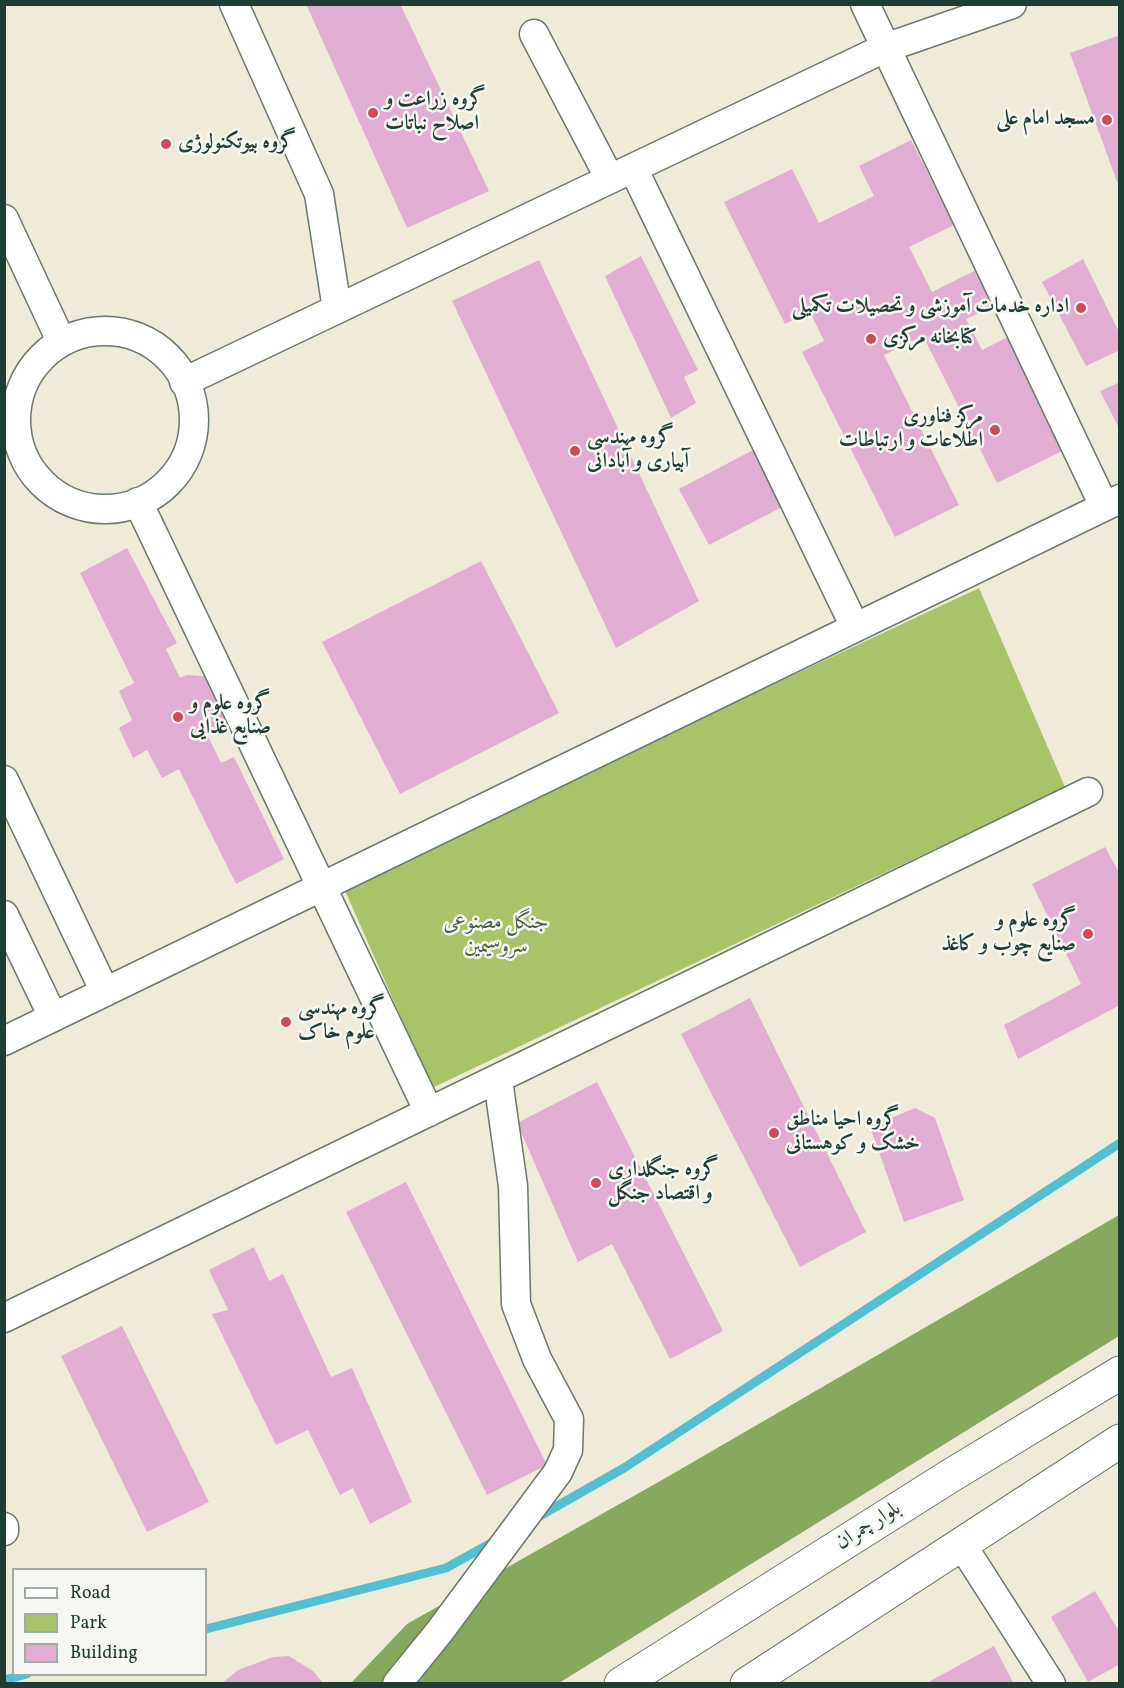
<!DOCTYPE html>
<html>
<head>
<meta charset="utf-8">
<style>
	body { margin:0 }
	#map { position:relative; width:1124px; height:1688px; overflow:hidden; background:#f0ebd8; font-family:Vollkorn,serif }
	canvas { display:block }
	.frame { position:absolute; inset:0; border:6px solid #1f3d34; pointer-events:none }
	.legend { position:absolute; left:12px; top:1568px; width:195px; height:108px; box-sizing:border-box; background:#f6f6f2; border:2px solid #a0aca6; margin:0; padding:8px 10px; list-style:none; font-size:18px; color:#1f3d34 }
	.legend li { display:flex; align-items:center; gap:12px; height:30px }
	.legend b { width:30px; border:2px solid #a0aca6 }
</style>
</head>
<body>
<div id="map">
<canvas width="1124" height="1688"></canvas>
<div class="frame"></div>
<ul class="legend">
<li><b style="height:8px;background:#fff"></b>Road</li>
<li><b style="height:16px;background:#a9c369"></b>Park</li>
<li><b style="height:16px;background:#e2add3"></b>Building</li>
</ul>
</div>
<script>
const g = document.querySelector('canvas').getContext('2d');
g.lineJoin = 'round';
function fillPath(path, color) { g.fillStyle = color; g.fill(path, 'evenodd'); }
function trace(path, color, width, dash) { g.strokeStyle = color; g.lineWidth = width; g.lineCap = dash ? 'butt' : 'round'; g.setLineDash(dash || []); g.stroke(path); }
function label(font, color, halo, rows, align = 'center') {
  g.font = font + ' Vollkorn,Amiri,serif'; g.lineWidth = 5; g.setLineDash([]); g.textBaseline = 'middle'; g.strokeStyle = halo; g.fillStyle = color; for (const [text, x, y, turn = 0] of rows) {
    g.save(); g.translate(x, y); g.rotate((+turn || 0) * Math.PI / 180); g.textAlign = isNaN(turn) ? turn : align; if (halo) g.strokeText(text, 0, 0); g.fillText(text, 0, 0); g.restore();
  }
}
fillPath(new Path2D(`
	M979,588L1065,787L432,1088L343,886Z`), '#a9c369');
fillPath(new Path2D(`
	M1119,1215V1336L559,1683L350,1684L407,1624L662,1480Z`), '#86a95d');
trace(new Path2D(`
	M536,1518L624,1468L1120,1143
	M206,1629L446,1568L495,1541
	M4,1680L27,1674`), '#55bfd2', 9);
fillPath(new Path2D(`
	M306,4H400L489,191L407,228Z
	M1120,35V187H1119L1070,53Z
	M911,140L954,225L909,247L932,292L976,270L994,306L966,319L982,350L1010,336L1066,449L997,483L923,336L884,355L959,505L895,537L802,352L824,341L810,312L785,324L724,202L792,169L819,223L874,196L859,166Z
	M641,256L698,370L684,377L696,403L671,418L605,276Z
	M1083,259L1120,334V350L1086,366L1042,282Z
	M539,260L699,601L616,648L452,301Z
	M1120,382V430L1100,391Z
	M753,450L782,507L709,545L679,489Z
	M127,548L177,643L166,649L180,678L187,675L203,676L215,684L226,708L225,720L220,727L208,736L221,763L234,757L284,859L236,884L179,769L162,778L147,750L133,758L119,728L132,720L119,691L134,683L80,573Z
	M481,561L559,713L400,794L322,642Z
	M1105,847L1120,874V1005L1018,1059L1004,1025L1081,984L1032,884Z
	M750,998L866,1232L800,1267L681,1034Z
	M597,1082L723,1331L670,1359L612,1244L578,1262L517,1123Z
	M915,1108L935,1118L964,1200L904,1222L870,1127Z
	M406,1182L547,1465L487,1495L346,1212Z
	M254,1247L269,1281L283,1274L331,1377L352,1368L412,1502L370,1524L353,1488L340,1495L308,1430L276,1445L212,1314L228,1310L209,1270Z
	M122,1326L209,1502L147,1532L61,1356Z
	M1095,1591L1120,1633V1664L1088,1682L1051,1617Z
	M994,1646L1014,1684H925Z
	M289,1656L313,1671L324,1684H221L238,1670L273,1657Z`), '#e2add3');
const minor = new Path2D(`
	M234,4L319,194L337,309
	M865,4L1104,506
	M534,34L610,179
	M633,168L855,627
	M4,219L61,341
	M16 420a89 89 0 1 1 178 0a89 89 0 1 1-178 0Z
	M184,382L885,48L1012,4
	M138,502L429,1112
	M4,780L105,992
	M4,915L53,1017
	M4,1041L1120,499
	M4,1318L1088,792
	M4,1527V1531
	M962,1545L1051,1684
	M397,1684L440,1631L558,1472L568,1450L569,1419L537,1359L516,1304L513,1186L498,1080`);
const primary = new Path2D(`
	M621,1684L950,1476L1120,1373
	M747,1684L1120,1441`);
trace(minor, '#687a6d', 31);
trace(primary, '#687a6d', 35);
trace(minor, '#fff', 28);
trace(primary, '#fff', 33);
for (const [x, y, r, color] of [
	[373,113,6,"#d1495b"],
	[1107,120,6,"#d1495b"],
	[166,144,6,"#d1495b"],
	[1081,308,6,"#d1495b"],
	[871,339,6,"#d1495b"],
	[995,430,6,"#d1495b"],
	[575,451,6,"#d1495b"],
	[178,717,6,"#d1495b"],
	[1088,934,6,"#d1495b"],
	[286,1022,6,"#d1495b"],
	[774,1133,6,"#d1495b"],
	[596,1183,6,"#d1495b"]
]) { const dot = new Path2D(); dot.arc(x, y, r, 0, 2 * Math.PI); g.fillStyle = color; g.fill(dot); trace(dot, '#f6f6f2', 2); }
label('bold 21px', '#1f3d34', '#f6f6f2', [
	["گروه زراعت و",385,101],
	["اصلاح نباتات",385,125],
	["مسجد امام علی",1095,120,"right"],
	["گروه بیوتکنولوژی",178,144],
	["اداره خدمات آموزشی و تحصیلات تکمیلی",1069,308,"right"],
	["کتابخانه مرکزی",883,339],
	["مرکز فناوری",983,418,"right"],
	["اطلاعات و ارتباطات",983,442,"right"],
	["گروه مهندسی",587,439],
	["آبیاری و آبادانی",587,463],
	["گروه علوم و",190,705],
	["صنایع غذایی",190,729],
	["گروه علوم و",1076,922,"right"],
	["صنایع چوب و کاغذ",1076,946,"right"],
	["گروه مهندسی",298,1010],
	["علوم خاک",298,1034],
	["گروه احیا مناطق",786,1121],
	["خشک و کوهستانی",786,1145],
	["گروه جنگلداری",608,1171],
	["و اقتصاد جنگل",608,1195]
], 'left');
label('21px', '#425e41', '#f6f6f2', [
	["جنگل مصنوعی",496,924],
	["سروسیمین",496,948]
]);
label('21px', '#1f3d34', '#f6f6f2', [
	["بلوار چمران",869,1527,-32]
]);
</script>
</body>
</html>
